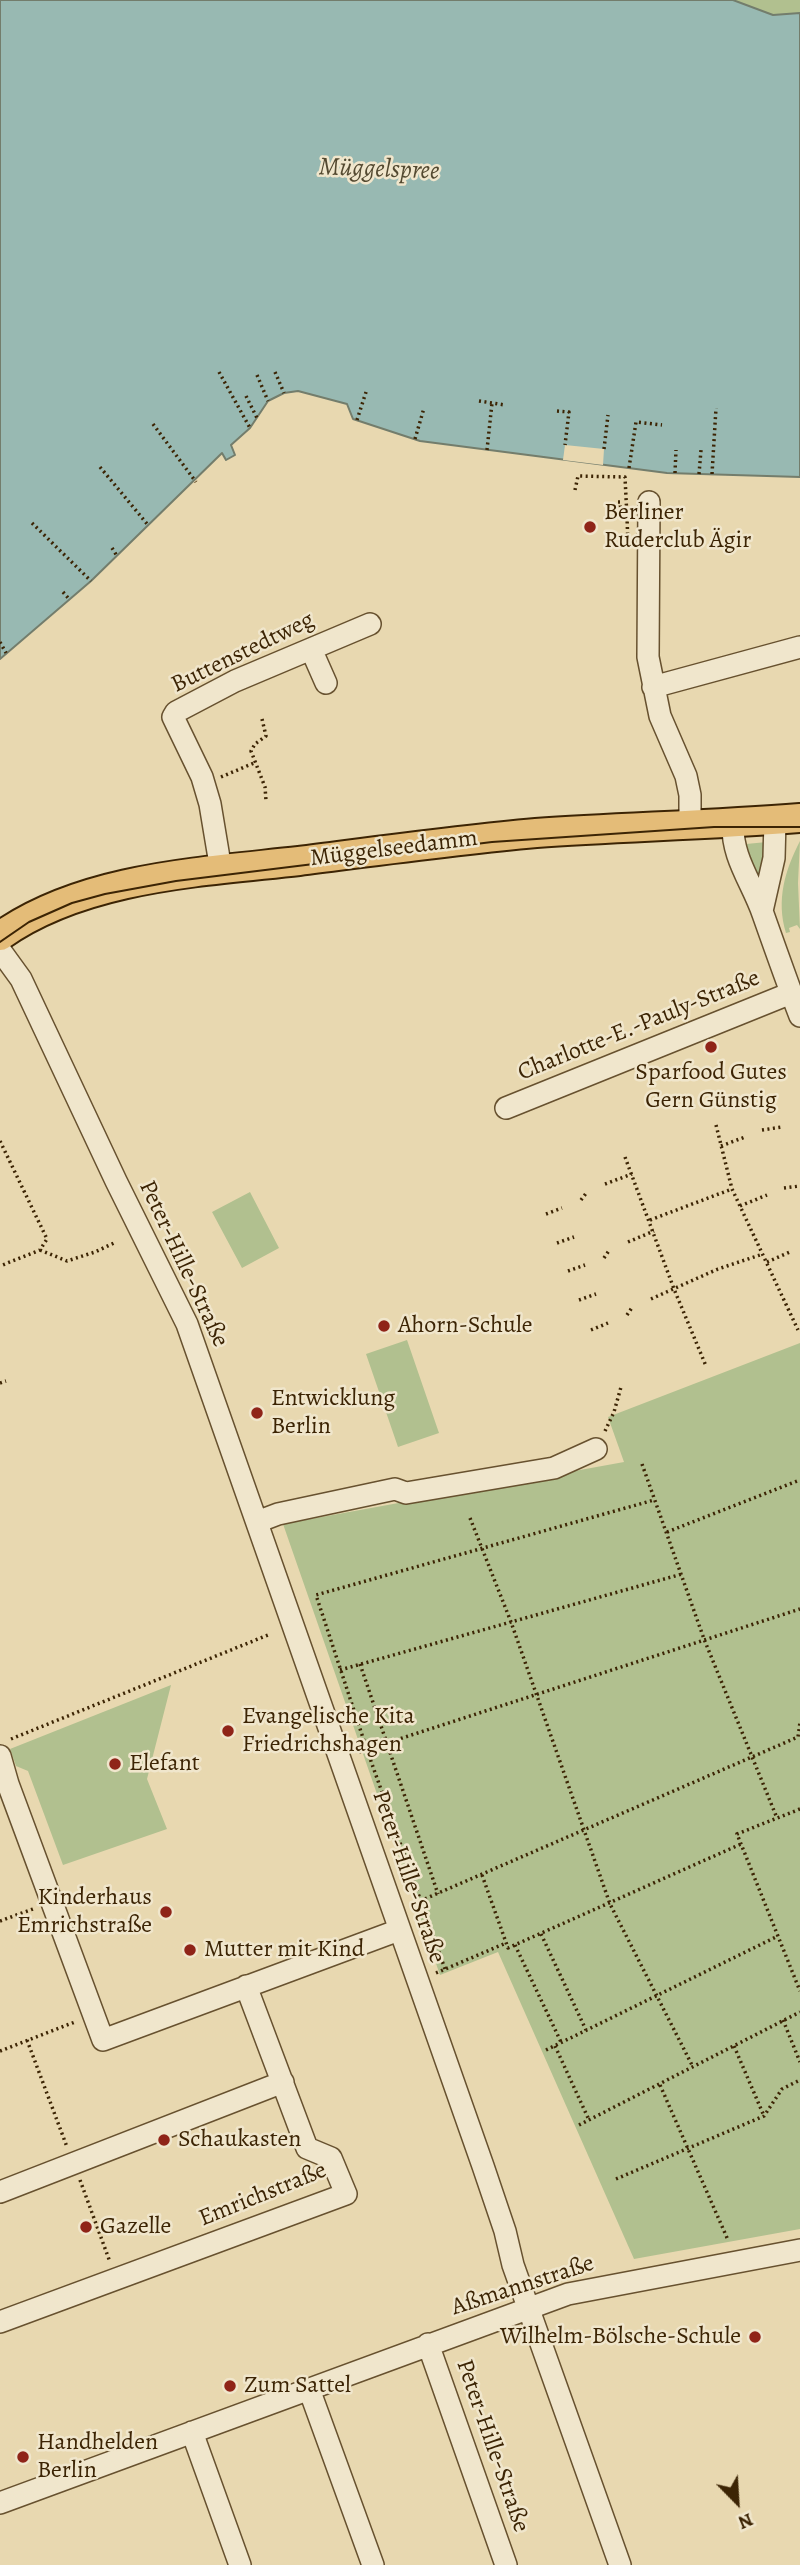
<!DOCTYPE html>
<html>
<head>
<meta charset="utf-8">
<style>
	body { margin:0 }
	#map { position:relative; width:800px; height:2565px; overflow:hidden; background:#e8d8b0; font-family:Alegreya,serif }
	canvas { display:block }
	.north { position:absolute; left:702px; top:2467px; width:70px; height:70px; -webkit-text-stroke:5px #f0e6cc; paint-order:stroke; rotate:156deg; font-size:19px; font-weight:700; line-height:28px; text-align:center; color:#3c2404 }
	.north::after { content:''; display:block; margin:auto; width:24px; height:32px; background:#3c2404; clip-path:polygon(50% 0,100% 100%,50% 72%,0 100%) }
</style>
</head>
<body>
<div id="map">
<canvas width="800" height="2565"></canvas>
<div class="north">N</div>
</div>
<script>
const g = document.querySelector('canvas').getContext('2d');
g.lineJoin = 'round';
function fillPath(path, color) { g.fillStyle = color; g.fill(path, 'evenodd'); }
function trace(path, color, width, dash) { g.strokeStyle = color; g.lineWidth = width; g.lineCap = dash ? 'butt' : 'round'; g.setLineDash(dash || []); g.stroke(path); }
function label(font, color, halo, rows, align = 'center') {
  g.font = font + ' Alegreya,serif'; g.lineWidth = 5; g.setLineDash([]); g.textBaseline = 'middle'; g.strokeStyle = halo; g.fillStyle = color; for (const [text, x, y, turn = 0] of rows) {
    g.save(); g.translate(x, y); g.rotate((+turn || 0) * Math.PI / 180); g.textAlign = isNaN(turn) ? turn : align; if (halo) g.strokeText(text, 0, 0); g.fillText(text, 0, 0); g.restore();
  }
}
fillPath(new Path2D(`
	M734,0H800V13L773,15Z
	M800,841L798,883L800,929L797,925L789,928L790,932L786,933C776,900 785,870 800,841Z
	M767,842L769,850L756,887L746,856V844Z
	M250,1192L279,1248L242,1268L212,1212Z
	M407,1340L439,1433L398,1447L366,1354Z
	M800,1343V2229L634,2259L498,1952L440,1975L283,1524L624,1462L608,1417Z
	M171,1685L147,1779L167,1829L63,1865L28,1771L16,1766L10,1749Z`), '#b1c08f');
const water = new Path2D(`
	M0,0H733L773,15L800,13V477L667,473L420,441L353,419L347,404L298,391L284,393L268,401L250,428L231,445L235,455L226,460L222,453L91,581L0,659Z`);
fillPath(water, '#98b9b2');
trace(water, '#737d6c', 2);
fillPath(new Path2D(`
	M565,445L604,449L603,465L563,460Z`), '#e8d8b0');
const minor = new Path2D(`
	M649,502L648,657L660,716L686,776L690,795V825
	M311,649L326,683
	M653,687L800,647
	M733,822C731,857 752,882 763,914C775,948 787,982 800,1016
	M221,870L210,804L202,777L173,717L176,712L235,681L370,624
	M762,911L774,858L775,820
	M0,950L21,979L116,1181L187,1324L483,2166L505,2231L513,2265L620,2565
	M506,1108L791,993
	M257,1522L278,1514L395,1489L406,1493L554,1468L596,1449
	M0,1756L8,1784L103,2040L399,1930
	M0,2192L283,2082
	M0,2322L346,2194L331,2158L307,2148L246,1986
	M428,2344L506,2565
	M309,2389L373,2565
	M192,2432L240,2565
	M0,2503L568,2294L800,2250`);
const major = new Path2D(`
	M0,936C83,877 200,872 299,861C378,851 457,840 536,833C624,827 712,825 800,818`);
trace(minor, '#67512f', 24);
trace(major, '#3c2404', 32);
trace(new Path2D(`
	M219,372L250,428
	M275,372L284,393
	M257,375L268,401
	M246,396L257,418
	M479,401L505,405
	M557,411L569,412L565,445
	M357,420L367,389
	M153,424L196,482
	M415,439L424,408
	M604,449L608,415
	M487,450L492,403
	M100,467L148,525
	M629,468L636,422L662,425
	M675,473L676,450
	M699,474L701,450
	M712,474L716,408
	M575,490L578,476L625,477L627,518
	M618,502H620L621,518H627L628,544
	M32,523L91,581
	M112,548L117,556
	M63,592L69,599
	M0,642L6,653
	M262,719L266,736L255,744L251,751L265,787L266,801
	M221,777L254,763
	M716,1125L732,1189L798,1330
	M762,1130L782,1127
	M0,1141L47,1239L40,1250L0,1266
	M721,1146L745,1137
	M625,1157L674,1289L706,1366
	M605,1184L632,1174
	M784,1188L800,1186
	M581,1200L587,1192
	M740,1206L767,1195
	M546,1214L562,1208
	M650,1220L732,1189
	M628,1242L654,1231
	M557,1243L574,1237
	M40,1250L67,1261L95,1252L116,1242
	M604,1258L610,1249
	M767,1262L790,1252
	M568,1271L585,1265
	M651,1299L718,1269L763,1254
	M579,1300L596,1294
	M627,1315L633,1306
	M591,1330L608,1323
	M0,1383L6,1381
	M605,1431L614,1412L621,1387
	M642,1464L704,1639L777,1818
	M470,1518L511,1622L610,1904L693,2067
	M667,1532L800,1480
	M360,1664L438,1894
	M340,1670L682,1574
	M11,1739L268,1635
	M359,1752L800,1609
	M800,1809L737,1834L800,1991
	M482,1875L508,1948L741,1844
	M420,1901L798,1737L800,1722
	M0,1921L33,1909
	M541,1934L586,2030
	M515,1945L561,2042
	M445,1969L367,1750L316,1595L654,1500
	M436,1973L506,1943
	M783,2020L800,2062
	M27,2040L67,2147
	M555,2046L589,2120
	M734,2046L764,2116
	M546,2050L778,1936
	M0,2051L75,2022
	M660,2085L728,2240
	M579,2125L800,2012
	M616,2179L764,2116L782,2089L800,2080
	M80,2180L110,2262`), '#3c2404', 3.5, [2, 3.5]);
trace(minor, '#f0e6cc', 21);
trace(major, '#e4bc78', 28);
trace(new Path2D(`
	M0,942L29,922L72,903L105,894L176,881L492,842L714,827H800`), '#3c2404', 2);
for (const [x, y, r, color] of [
	[590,527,7,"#8f2418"],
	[711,1047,7,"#8f2418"],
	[384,1326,7,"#8f2418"],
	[257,1413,7,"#8f2418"],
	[228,1731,7,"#8f2418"],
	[115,1764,7,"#8f2418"],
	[166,1912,7,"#8f2418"],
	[190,1950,7,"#8f2418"],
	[164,2140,7,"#8f2418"],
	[86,2227,7,"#8f2418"],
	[755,2337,7,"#8f2418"],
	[230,2386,7,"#8f2418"],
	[23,2457,7,"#8f2418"]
]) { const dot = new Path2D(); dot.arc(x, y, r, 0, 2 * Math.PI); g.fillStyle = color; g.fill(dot); trace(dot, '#f0e6cc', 2.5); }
label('24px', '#3c2404', '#f0e6cc', [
	["Berliner",604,513],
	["Ruderclub Ägir",604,541],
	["Sparfood Gutes",711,1073,"center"],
	["Gern Günstig",711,1101,"center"],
	["Ahorn-Schule",398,1326],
	["Entwicklung",271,1399],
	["Berlin",271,1427],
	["Evangelische Kita",242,1717],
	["Friedrichshagen",242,1745],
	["Elefant",129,1764],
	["Kinderhaus",152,1898,"right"],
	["Emrichstraße",152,1926,"right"],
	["Mutter mit Kind",204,1950],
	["Schaukasten",178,2140],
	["Gazelle",100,2227],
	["Wilhelm-Bölsche-Schule",741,2337,"right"],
	["Zum Sattel",244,2386],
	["Handhelden",37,2443],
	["Berlin",37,2471]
], 'left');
label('24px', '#3c2404', '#f0e6cc', [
	["Buttenstedtweg",243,653,-26],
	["Müggelseedamm",394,849,-7],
	["Charlotte-E.-Pauly-Straße",639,1026,-22],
	["Peter-Hille-Straße",183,1264,65],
	["Peter-Hille-Straße",408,1877,71],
	["Emrichstraße",263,2195,-22],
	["Aßmannstraße",523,2286,-18],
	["Peter-Hille-Straße",492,2446,71]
]);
label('italic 26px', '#534930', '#f0e6cc', [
	["Müggelspree",379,170,2]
]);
</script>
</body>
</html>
